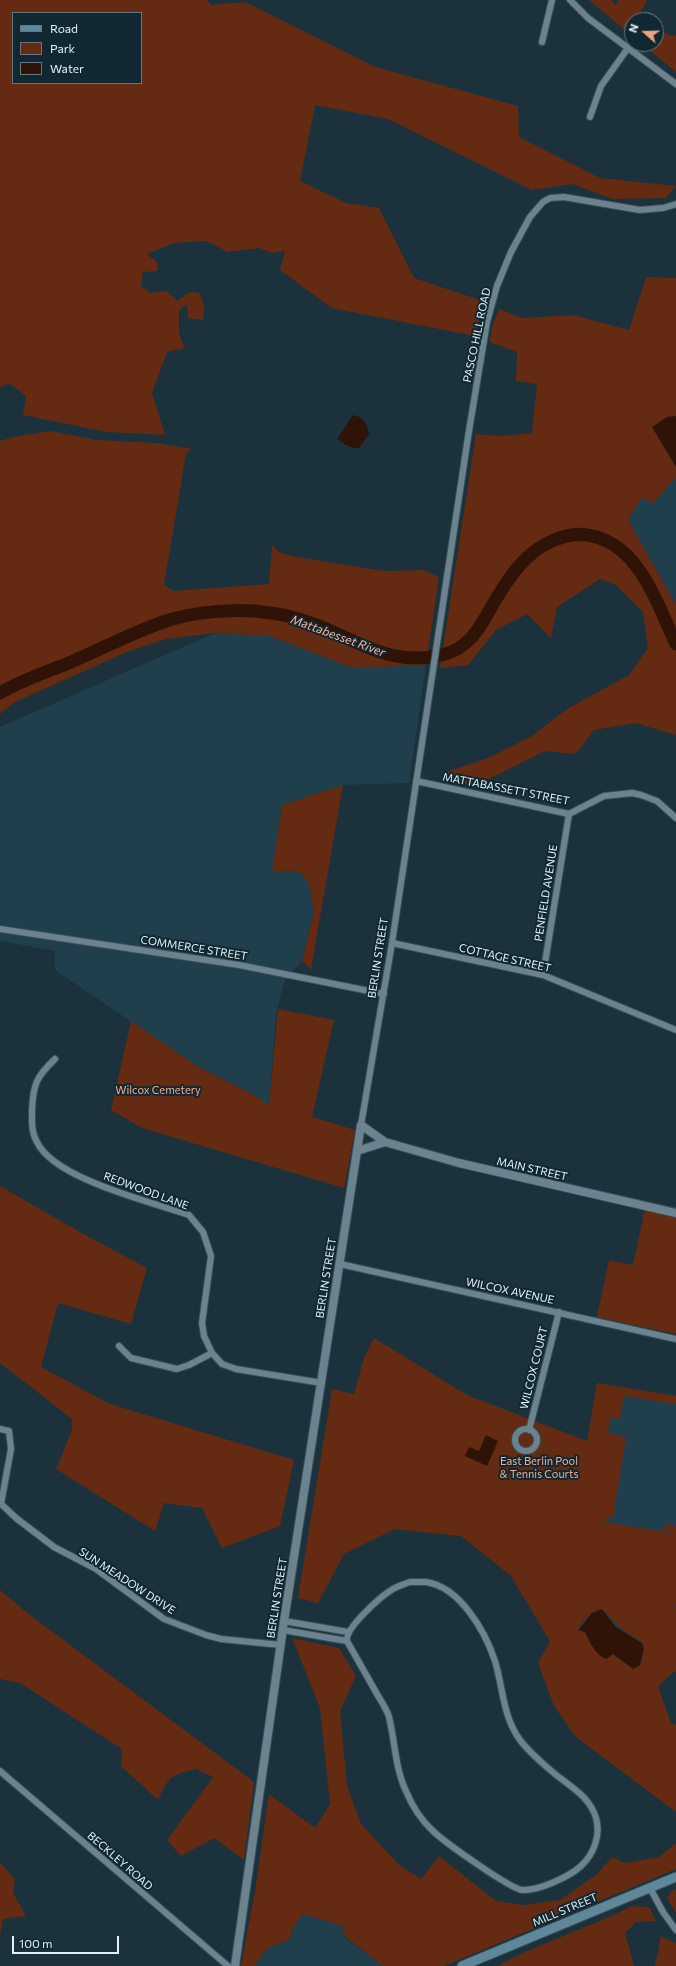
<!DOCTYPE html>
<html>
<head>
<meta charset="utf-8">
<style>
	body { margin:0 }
	#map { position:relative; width:676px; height:1966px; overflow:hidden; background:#1b323c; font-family:Commissioner,sans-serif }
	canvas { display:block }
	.legend { position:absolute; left:12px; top:12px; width:130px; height:72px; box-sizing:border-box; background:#112832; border:1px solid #657881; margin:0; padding:5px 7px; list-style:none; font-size:12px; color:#e3f1f7 }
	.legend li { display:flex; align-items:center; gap:8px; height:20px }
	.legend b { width:20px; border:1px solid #657881 }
	.north { position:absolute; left:624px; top:12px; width:40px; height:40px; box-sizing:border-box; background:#112832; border:1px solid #657881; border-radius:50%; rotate:290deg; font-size:11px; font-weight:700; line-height:16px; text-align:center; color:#e3f1f7 }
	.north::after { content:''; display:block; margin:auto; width:14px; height:18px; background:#f2a07f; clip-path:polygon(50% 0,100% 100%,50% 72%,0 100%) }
	.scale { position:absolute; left:12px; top:1936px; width:107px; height:18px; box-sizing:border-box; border:2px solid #e3f1f7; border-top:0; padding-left:5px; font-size:12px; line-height:14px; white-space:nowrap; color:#e3f1f7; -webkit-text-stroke:3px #112832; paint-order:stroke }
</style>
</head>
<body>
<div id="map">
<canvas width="676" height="1966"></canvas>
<ul class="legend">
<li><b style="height:5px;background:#5e889a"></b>Road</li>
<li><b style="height:11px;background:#642b12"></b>Park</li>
<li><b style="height:11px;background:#301307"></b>Water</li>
</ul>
<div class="north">N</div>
<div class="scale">100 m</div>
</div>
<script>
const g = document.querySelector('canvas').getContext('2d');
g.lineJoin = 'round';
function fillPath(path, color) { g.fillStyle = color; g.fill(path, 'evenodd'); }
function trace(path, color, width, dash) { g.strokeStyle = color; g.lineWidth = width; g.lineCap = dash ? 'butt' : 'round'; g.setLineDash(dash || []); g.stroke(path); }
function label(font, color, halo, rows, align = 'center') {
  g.font = font + ' Commissioner,sans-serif'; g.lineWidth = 4; g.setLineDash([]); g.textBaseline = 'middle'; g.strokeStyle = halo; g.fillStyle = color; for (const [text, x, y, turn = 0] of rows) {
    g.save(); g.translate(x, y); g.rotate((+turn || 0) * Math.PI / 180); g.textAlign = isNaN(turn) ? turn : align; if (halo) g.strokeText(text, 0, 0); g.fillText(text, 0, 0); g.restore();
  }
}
fillPath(new Path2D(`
	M676,478V605L628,520L642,497L652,503Z
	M215,633L270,636L353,668L426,665L409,783L343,785L282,805L273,872L298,871L309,883L314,911L302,961L285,980L276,1014L269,1106L250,1093L197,1066L55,970V951L0,941V727Z
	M597,1383L676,1396V1670L658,1685L557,1641Z
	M303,1914L337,1924L346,1929L342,1935L383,1966H254L266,1949L290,1939L292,1929Z`), '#1f3f4c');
fillPath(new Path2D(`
	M0,0H207L211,5L245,2L375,67L518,106L519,137L600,178L676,186L666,198L613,199L572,184L532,190L388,119L315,105L300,181L346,203L379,208L414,278L483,301L475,336L332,308L280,270L285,251L273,253L259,248L228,252L206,241L174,243L147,254L157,262V271L143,272L141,286L150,293L167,291L177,301L190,292L199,293L204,305L203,320L188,318L187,304L179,310V333L184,348L167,352L152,393L165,435L106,432L23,415L26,396L9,383L0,388ZM13,13H141V83H13Z
	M589,0H611L616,5L619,0H647L638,17L639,20H632V36Z
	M656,32L676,36V72L642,44H656Z
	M646,277L676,278V416L667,417L653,428L676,467V478L652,504L642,497L628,520L676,605V735L636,723L594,730L576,754L545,751L477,785L450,783L446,772L488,758L532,736L567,709L629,675L648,648L643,612L616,585L600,579L557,607L551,638L527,614L496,630L468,665L440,668L476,434L501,436L532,433L537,384L516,381L517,352L490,342L492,327L499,309L522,318L573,315L629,330Z
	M50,431L97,440L156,443L192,449L186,454L164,585L173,591L269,584L272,545L280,553L297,557L384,571L424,570L439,577L426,665L353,668L270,636L215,633L166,639L127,652L15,702L0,714V441L13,437Z
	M343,785L311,969L302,961L314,911L309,883L298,871L272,872L282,805Z
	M278,1009L334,1020L312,1117L355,1130L344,1188L142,1128L111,1110L131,1021L197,1066L250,1093L269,1105Z
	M0,1186L85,1235L147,1268L131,1324L58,1303L41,1367L110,1404L294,1460L280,1526L222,1548L202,1508L164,1503L155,1531L56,1469L72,1430V1419L0,1363Z
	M645,1208L676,1215V1334L597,1317L609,1260L633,1265Z
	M374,1338L467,1395L587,1441L597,1383L676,1396V1404L624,1396L620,1419L610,1418L608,1433L626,1437L613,1518L606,1517V1522L658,1531L671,1523L676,1528V1534L664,1531L663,1533L676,1534V1602L670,1619L676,1604V1670L658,1686L671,1723L676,1725V1812L576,1737L554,1706L538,1663L550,1641L511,1576L461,1536L395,1529L344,1554L318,1603L298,1598L332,1389L354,1394L364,1358ZM602,1609L621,1628L643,1643L644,1649L642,1662L625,1664L613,1654L606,1659L591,1645L585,1632L578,1627L591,1613Z
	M0,1590L30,1615L254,1782L244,1860L214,1838L181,1856L167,1840L213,1777L196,1769C169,1776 170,1775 158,1800L121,1766L122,1749L20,1683L0,1679Z
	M292,1638L339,1648L356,1676L340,1711L347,1786L361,1824L399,1865L421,1879L439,1856L496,1901L524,1905L560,1900L596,1875L612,1857L625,1863L659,1857L676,1843V1869L444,1966H383L342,1934L346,1929L337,1924L303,1914L292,1929L290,1939L266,1949L254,1966H241L255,1891L269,1794L315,1828L330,1804L320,1708Z
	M0,1862L15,1880L13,1893L26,1916L3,1919L0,1936Z
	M676,1889V1913L667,1898L671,1892Z
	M632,1906L649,1907L656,1921L636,1922L625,1933L634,1966H497C540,1943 588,1928 632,1906Z
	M661,1936L676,1944V1966H655Z`), '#642b12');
fillPath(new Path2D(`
	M353,415C364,417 367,423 369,434L359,448C351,449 344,444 337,439Z
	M676,416V467L652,427L667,417Z
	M486,1435L498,1441L487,1466L465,1456L469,1447L479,1451Z
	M602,1609L616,1627L642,1643L644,1649L640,1665L633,1669L613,1654L606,1659C595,1655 590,1642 585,1632L578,1630L592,1613Z`), '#301307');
trace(new Path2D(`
	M0,693C22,680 47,672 71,662C104,648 135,631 169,620C210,608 261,607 302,620C352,635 384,668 442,655C472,648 482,623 496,599C510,576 526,552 552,541C563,536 575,533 587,535C639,542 657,604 676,644`), '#301307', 13);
const minor = new Path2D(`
	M570,0L588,18L676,84
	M542,42L552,0
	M590,117L601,86L628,48
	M416,781L569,814L604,796L632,793L641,795L657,801L676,818
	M0,929L239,965L384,994
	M392,943L543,975L676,1030
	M543,975L569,814
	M55,1059C37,1076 33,1084 32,1110C32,1121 31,1132 37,1142C54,1179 152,1202 189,1215L203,1232L211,1256L202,1323L204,1336L212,1353L222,1364L236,1369L322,1383
	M361,1125L392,943L468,437L487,322L497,286L511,252L530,217L543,202L550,198L564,197L640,210L663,208L676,204
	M340,1264L676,1339
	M119,1346L131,1358L177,1369L189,1365L212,1353
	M0,1429L9,1431L11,1449L1,1504
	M515 1440a11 11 0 1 1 22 0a11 11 0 1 1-22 0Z
	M529,1430L559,1312
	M0,1503L16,1518L54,1547L96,1569L164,1619L206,1635L221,1639L281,1645
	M410,1582C415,1582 421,1582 426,1582C460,1587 485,1631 495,1661C503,1688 503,1717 520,1740C530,1753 543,1764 555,1774C571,1787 590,1797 596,1818C601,1835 594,1854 581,1866C569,1877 538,1891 522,1890C509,1888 446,1843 434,1832C422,1821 412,1806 406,1791C395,1768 395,1741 389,1717C387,1709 381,1701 377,1694C367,1676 357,1659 347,1641C345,1628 381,1596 393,1589C398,1586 404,1584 410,1582Z
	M284,1621L348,1632
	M283,1630L347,1641
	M0,1771L228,1966
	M650,1888L663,1912L676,1930`);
const tertiary = new Path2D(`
	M357,1151L385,1142
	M235,1966L284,1621L361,1125L385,1142L459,1163L676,1213`);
const secondary = new Path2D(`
	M462,1966L676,1877`);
trace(minor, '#3a4e56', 8);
trace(tertiary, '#3a4e56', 10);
trace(secondary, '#3a4e56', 11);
trace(minor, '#6a838f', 6);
trace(tertiary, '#6a838f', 8);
trace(secondary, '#5e889a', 9);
label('11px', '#e3f1f7', '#112832', [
	["PASCO HILL ROAD",477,335,-78],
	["MATTABASSETT STREET",506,789,11],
	["PENFIELD AVENUE",546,893,-81],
	["COMMERCE STREET",194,948,9],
	["BERLIN STREET",378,958,-81],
	["COTTAGE STREET",505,958,13],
	["MAIN STREET",532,1169,13],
	["REDWOOD LANE",146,1191,20],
	["BERLIN STREET",326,1278,-81],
	["WILCOX AVENUE",510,1291,12],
	["WILCOX COURT",534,1368,-76],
	["SUN MEADOW DRIVE",127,1581,33],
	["BERLIN STREET",277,1598,-81],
	["BECKLEY ROAD",120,1861,41],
	["MILL STREET",565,1910,-23]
]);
label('11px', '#f7ad90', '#112832', [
	["Wilcox Cemetery",158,1090],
	["East Berlin Pool",539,1461],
	["& Tennis Courts",539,1474]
]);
label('italic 12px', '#fdb396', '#112832', [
	["Mattabesset River",338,636,20]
]);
</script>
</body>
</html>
